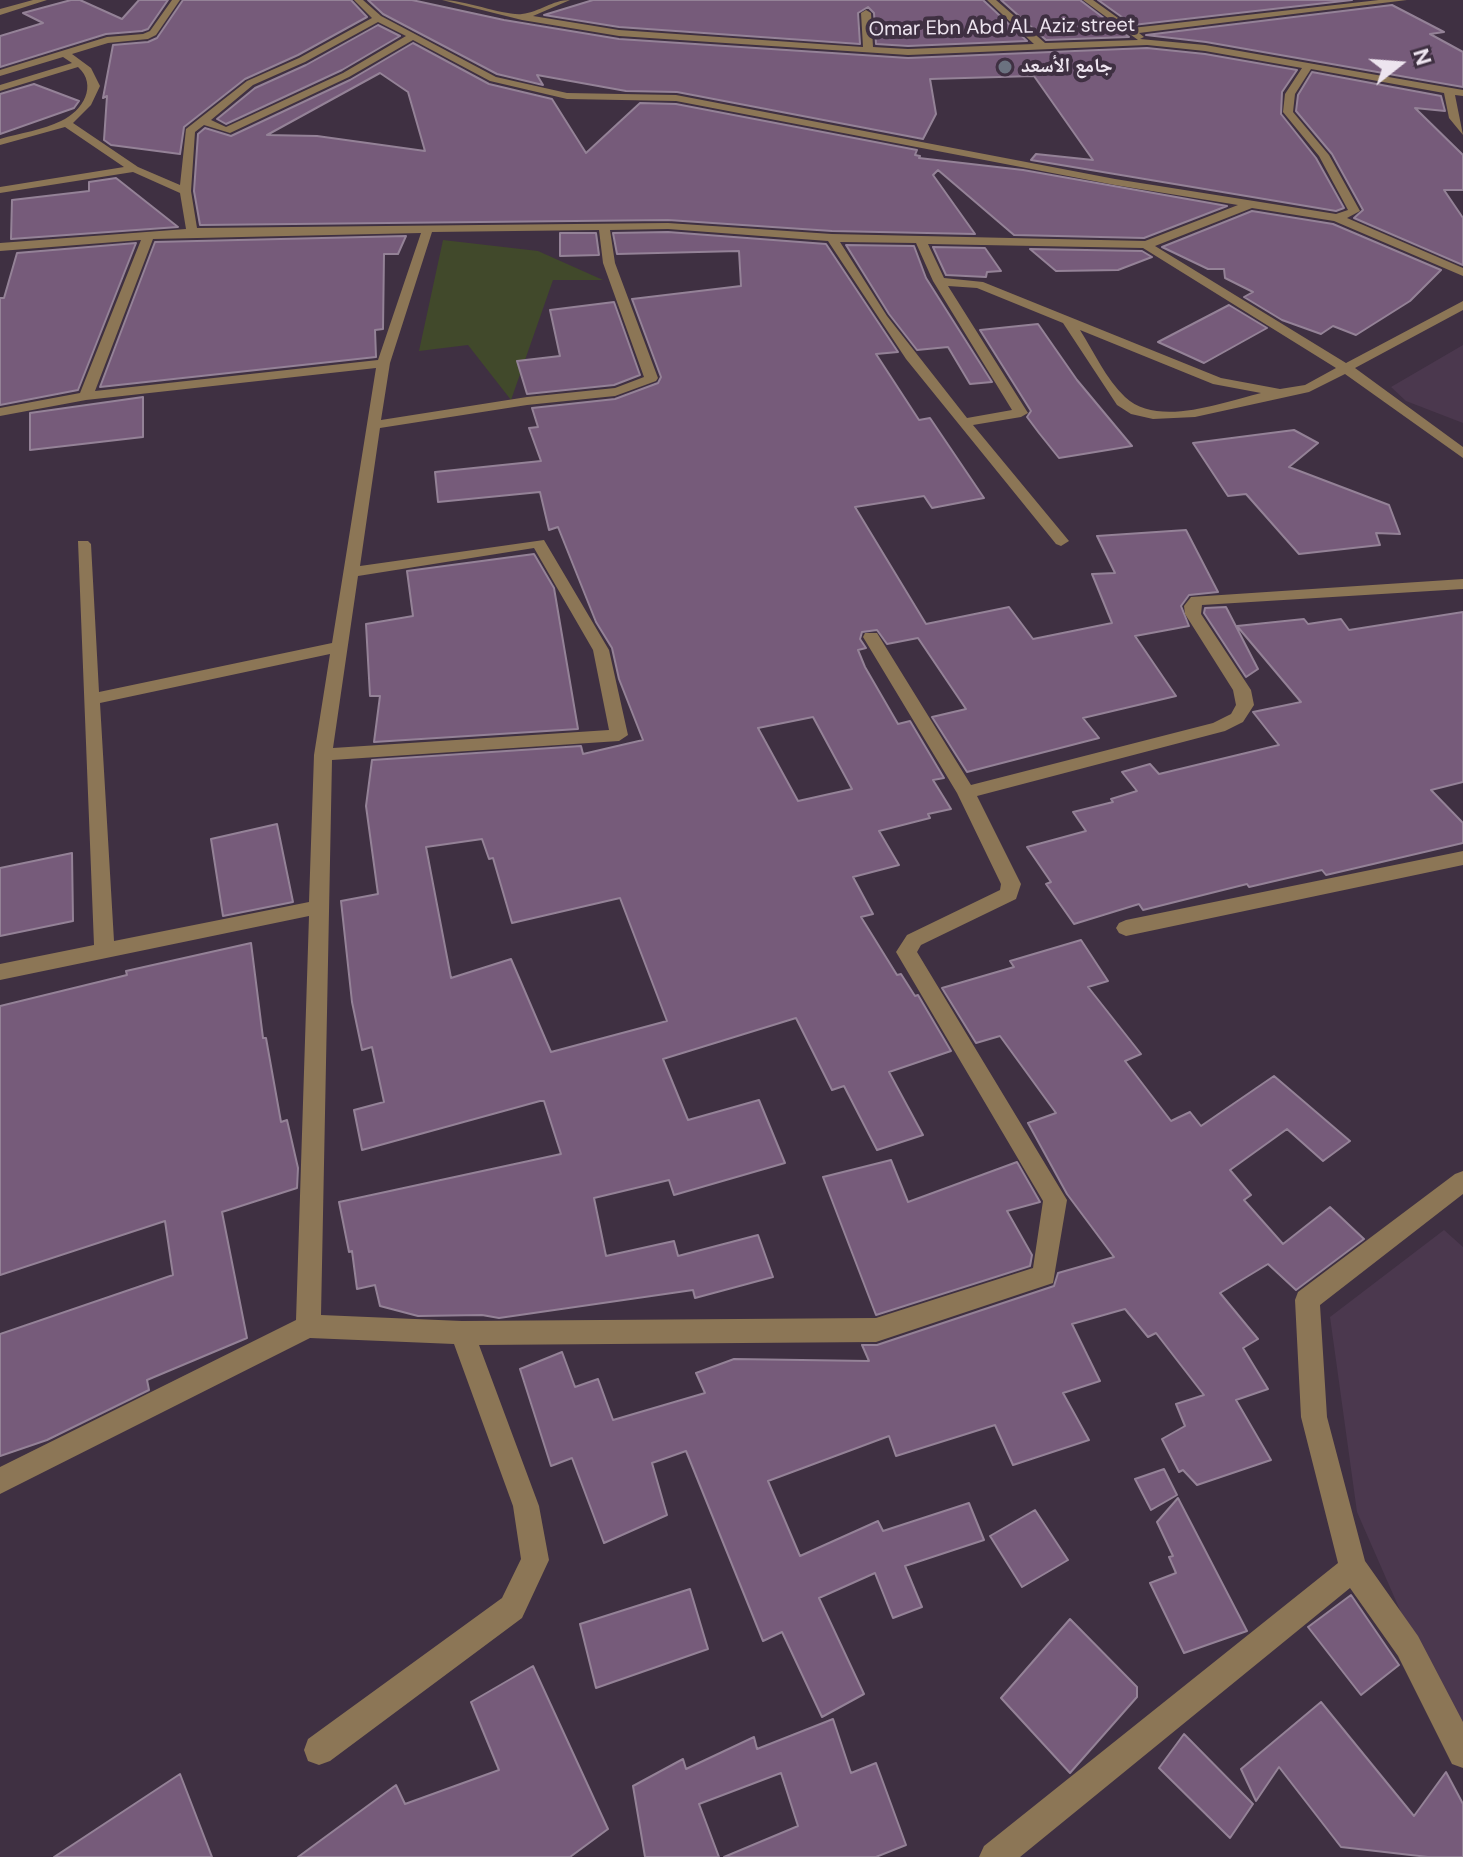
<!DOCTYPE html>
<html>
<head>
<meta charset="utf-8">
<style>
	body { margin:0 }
	#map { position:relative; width:1463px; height:1857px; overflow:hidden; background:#3f3042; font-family:"DM Sans",sans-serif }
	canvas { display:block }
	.north { position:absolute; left:1359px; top:24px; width:80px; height:80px; -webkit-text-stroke:6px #3f3042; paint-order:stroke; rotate:73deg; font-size:22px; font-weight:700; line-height:32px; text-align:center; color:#ede4ef }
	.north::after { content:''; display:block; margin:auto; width:28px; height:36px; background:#ede4ef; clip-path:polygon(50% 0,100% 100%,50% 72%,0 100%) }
</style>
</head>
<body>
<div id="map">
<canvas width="1463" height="1857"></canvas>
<div class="north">N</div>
</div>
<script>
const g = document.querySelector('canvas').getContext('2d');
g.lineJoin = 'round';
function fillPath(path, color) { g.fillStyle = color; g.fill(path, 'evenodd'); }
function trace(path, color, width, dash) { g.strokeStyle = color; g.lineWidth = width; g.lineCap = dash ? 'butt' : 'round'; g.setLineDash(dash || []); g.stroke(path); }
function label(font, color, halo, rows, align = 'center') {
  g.font = font + ' "DM Sans","Noto Naskh Arabic",sans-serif'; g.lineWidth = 8; g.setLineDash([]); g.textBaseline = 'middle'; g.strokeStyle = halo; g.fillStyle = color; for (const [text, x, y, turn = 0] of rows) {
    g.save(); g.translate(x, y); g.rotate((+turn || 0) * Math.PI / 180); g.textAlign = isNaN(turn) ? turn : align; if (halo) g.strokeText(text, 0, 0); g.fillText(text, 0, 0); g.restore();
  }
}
fillPath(new Path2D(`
	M1463,345V423L1406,401L1391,387Z
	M1444,1230L1463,1247V1737L1421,1658L1357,1512L1330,1317Z`), '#4b384e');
fillPath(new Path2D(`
	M443,240L538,251L603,280H553L511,400L468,345L419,351Z`), '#41492b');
const building = new Path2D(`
	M71,0H80L122,19L139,0H168L148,29L142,31L106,34L0,67V36L43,23L23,13Z
	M183,0H351L367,17L298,55L245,79L184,127L180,154L111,145L104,140L107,96L103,98L113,45L148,42L157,38Z
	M368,0H412L504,20L619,39L908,58L1147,48L1205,54L1297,70L1282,92L1281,114L1316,158L1344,208L1336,211L1031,160L1036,154L1093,160L1034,76L930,79L936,114L923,139L677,92L626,91L537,75L543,85L497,74L383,14Z
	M593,0H983L1027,41L908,46L876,44L874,13L868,7L858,13L860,44L619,27L544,15Z
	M1001,0H1080L1129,37L1046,40Z
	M1098,0H1352L1133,25Z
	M1392,5L1444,32L1430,34L1463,52V87L1206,42L1146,35Z
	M378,25L400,36L342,70L226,124L217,119L255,88L306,65Z
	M413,43L489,84L552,99L586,153L640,103L676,104L917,150L915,155L920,156L919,158L1023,170L1227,206L1144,238L1014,235L938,170L933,175L975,234L832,231L668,220L200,225L194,191L198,134L205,128L231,136L350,80ZM380,73L408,92L425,151L317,136L267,135Z
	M1312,72L1441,96L1445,111L1415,108L1463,155V190H1444L1463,218V265L1354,218L1363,210L1332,154L1296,111L1298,95Z
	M34,84L79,101L74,108L0,134V94Z
	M116,178L178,227L11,239L12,200L89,191V182Z
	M1252,211L1333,224L1441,270L1410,301L1356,335L1333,326L1321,334L1282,320L1244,297L1253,292L1225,278L1224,269H1208L1162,247Z
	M668,232L826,244L898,352L876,354L919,420L930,418L984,498L932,508L924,496L855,507L926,624L1009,607L1033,639L1112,623L1092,574L1115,573L1097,536L1186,530L1218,592L1189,595L1181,606L1189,626L1135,636L1176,696L1083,718L1099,738L967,772L932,717L966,709L918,638L887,644L877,630L862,632L860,639L866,648L858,650L865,667L898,724L910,721L944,778L933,780L951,809L928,814L930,818L879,831L899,865L853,877L873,914L861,917L897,975L901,974L915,996L918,995L951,1051L889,1072L923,1135L877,1150L844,1086L832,1090L796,1018L663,1059L688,1120L759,1100L785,1163L674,1195L669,1180L594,1198L606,1256L674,1241L678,1256L758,1235L773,1277L695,1298L693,1290L499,1318L482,1315L418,1316L380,1306L375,1285L357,1289L352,1251L349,1252L339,1202L561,1154L544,1101H540L362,1150L354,1110L384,1102L372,1047L362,1050L352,1002L341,901L378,894L366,806L372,760L581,746L583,754L643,740L619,679L612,648L596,622L558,527L549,530L540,492L438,502L435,472L541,461L529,428L538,427L532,408L615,399L658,383L661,377L632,299L741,286L739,251L617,254L613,233ZM813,717L852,789L798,801L758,728ZM482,839L489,859L493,858L512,923L620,898L667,1021L551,1052L511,959L451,978L426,847Z
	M560,233H596L599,255L560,256Z
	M406,236L398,254H384L383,329L375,330L376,357L100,387L155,242Z
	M136,243L78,390L0,405V298H4L17,253Z
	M846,245L914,246L926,278L992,382L970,384L948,347L917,350L889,314Z
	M933,247L985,248L1001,271L987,272L986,277L946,275Z
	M1030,249L1142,251L1152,257L1118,270L1056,271Z
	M614,302L640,375L614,385L527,394L517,361L560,356L550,310Z
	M1229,305L1267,328L1204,363L1158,342Z
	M1038,324L1077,380L1132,446L1059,458L1039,433L1027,417L1031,411L980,330Z
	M143,397V437L30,450V413Z
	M1294,430L1318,443L1289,467L1389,505L1400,534L1376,533L1380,545L1299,554L1246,494L1228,496L1193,443Z
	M534,554L554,588L578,729L374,742L380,696H370L366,624L413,616L407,571Z
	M1226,607L1258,669L1246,677L1204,613L1205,608Z
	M1463,612V782L1431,790L1463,823V843L1326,875L1322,870L1249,887L1247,884L1143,910L1139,904L1074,924L1046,884L1051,882L1027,847L1086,831L1073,812L1113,802L1111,799L1137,791L1122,772L1150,764L1159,774L1279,745L1253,712L1301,702L1237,626L1304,619L1308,624L1341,619L1349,630Z
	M277,824L293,902L223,916L211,839Z
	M72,853L73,921L0,936V868Z
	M1081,940L1108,981L1088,987L1141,1054L1125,1061L1171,1121L1190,1112L1201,1126L1274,1076L1350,1141L1323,1161L1287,1129L1230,1170L1251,1195L1244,1200L1283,1244L1330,1207L1364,1239L1296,1290L1268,1264L1220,1293L1258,1339L1243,1348L1268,1389L1236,1400L1271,1460L1197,1485L1183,1470L1179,1472L1162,1439L1185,1426L1176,1404L1204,1395L1156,1333L1148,1337L1125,1309L1072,1324L1100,1381L1063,1393L1089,1440L1013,1465L995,1425L896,1456L889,1436L768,1481L800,1556L878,1521L883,1531L969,1503L984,1540L905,1566L922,1607L893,1618L875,1573L819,1598L864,1694L822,1717L782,1632L763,1641L686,1451L652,1463L667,1515L604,1543L572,1458L551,1466L520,1369L562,1352L575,1387L598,1379L613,1420L705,1393L696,1373L734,1359L869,1361L862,1345H877L1054,1286L1058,1273L1114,1257L1067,1194L1028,1123L1056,1113L1000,1036L976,1043L942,988L1014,967L1010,961Z
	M251,943L263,1038H266L281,1122L287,1120L298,1168L297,1188L222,1212L247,1338L147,1380L149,1390L47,1440L0,1456V1334L173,1275L165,1221L0,1275V1006L127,975L126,971Z
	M891,1160L908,1202L1017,1162L1040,1202L1007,1211L1032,1255L1030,1266L876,1315L823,1177Z
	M1164,1469L1177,1495L1151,1510L1135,1479Z
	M1178,1498L1247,1631L1184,1653L1150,1583L1176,1573L1169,1557L1173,1556L1157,1522Z
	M1035,1510L1068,1560L1022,1587L990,1536Z
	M690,1589L708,1649L596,1688L580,1624Z
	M1351,1595L1399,1665L1361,1695L1308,1627Z
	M1070,1619L1137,1687V1697L1070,1773L1001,1698Z
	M533,1666L608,1829L570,1857H298L396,1785L405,1804L499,1770L471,1702Z
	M1321,1702L1414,1816L1446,1772L1463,1804V1857H1428L1341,1847L1279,1767L1256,1801L1241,1769Z
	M833,1719L851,1773L876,1763L906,1845L876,1857H724L798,1826L781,1773L699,1804L719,1857H645L633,1786L683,1759L686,1769L754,1737L757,1749Z
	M1184,1734L1253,1804L1230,1838L1159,1768Z
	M180,1774L212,1857H54Z`);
fillPath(building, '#765b7a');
trace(building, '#948297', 2);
fillPath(new Path2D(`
	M33,0H47L0,15V9Z
	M172,0H180L156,35L148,39L108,43L72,54L91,68L100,86L91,105L73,123L138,167L180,185L186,129L247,81L299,58L372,18L354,0H363L381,16L496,77L567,93L676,95L1115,179L1336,214L1348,210L1319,156L1283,112L1285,94L1302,68L1205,51L1147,45L908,55L619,36L522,20L442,0C465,0 505,16 522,14C540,12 552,0 570,0L533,16L619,30L863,47L861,13L866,10L871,13L873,47L908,49L1034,44L987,0H996L1045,43L1138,40L1083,0H1093L1132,28L1379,0H1407L1139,33L1144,37L1140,39L1205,45L1463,90V96L1455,95L1463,135L1449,118L1444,93L1311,69L1295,94L1293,112L1329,155L1360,211L1347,218L1463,268V276L1334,221L1252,208L1155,246L1346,363L1463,301V310L1355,368L1463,447V458L1345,374L1309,392L1195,417L1153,419L1131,414L1117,405L1063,323L977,288L948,286L1028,413L1021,417L973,425L1069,541L1061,546L1056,544L906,359L828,241L668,229L610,230L615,263L658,378L656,381L615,396L527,405L380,428L360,566L544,540L609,650L628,735L619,741L332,760L321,1315L462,1321L876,1318L1033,1268L1043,1201L896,952L907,935L1000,890L1001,884L957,793L863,637L865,633H877L971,785L1213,723L1231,714L1236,705L1233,690L1185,614L1184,606L1191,597L1463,579V589L1202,605L1201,614L1251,690L1254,705L1243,722L1225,731L977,796L1021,884L1016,899L921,945L917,952L1067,1200L1053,1283L876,1342L479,1345L539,1506L549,1560L522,1618L330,1761L319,1765L308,1761L304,1750L308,1739L502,1598L521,1559L513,1506L454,1344L310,1338L0,1494V1467L296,1320L309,916L0,980V964L94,945L78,541H88L91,544L99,692L332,643L376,368L86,400L0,416V408L80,393L141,240L0,251V243L186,229L180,193L133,172L0,193V187L124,167L65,127L0,145V139C20,133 43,130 61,121C83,111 98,85 78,67L0,91V85L72,63L63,57L0,76V70L107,37L143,34L150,31ZM378,22L406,36L343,73L226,127L211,120L253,85L305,62ZM413,40L490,81L567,99L676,101L1115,185L1238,205L1145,241L832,234L668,223L197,228L191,191L195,132L204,125L230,133L349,77ZM599,230L603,263L644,377L615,388L527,397L381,420L390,363L432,232ZM421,233L378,360L95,391L153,239ZM840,242L916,243L933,281L1012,410L967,418L887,316ZM928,244L1143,248L1336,368L1305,385L1280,389L1221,378L983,282L944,278ZM1080,330L1213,384L1261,393C1223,402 1158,428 1125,397C1106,379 1094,352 1080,330ZM534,548L593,650L609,730L333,748L358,576ZM330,654L314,755L309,902L114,941L100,703Z
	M1463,851V865L1126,936L1119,933L1116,928L1119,923L1126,920Z
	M1463,1171V1194L1320,1305L1327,1417L1365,1561L1418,1636L1463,1722V1768L1452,1764L1398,1656L1350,1588L1020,1857H979L984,1846L1338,1563L1301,1417L1295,1300L1298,1292L1455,1174Z`), '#8c7656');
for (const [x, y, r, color] of [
	[1005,67,8,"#6b7280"]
]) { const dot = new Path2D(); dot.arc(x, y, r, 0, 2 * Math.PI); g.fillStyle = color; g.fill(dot); trace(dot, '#3f3042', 3); }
label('20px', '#ede4ef', '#3f3042', [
	["Omar Ebn Abd AL Aziz street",1002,28,-1]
]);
label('bold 20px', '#ede4ef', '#3f3042', [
	["جامع الأسعد",1021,67]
], 'left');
</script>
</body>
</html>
